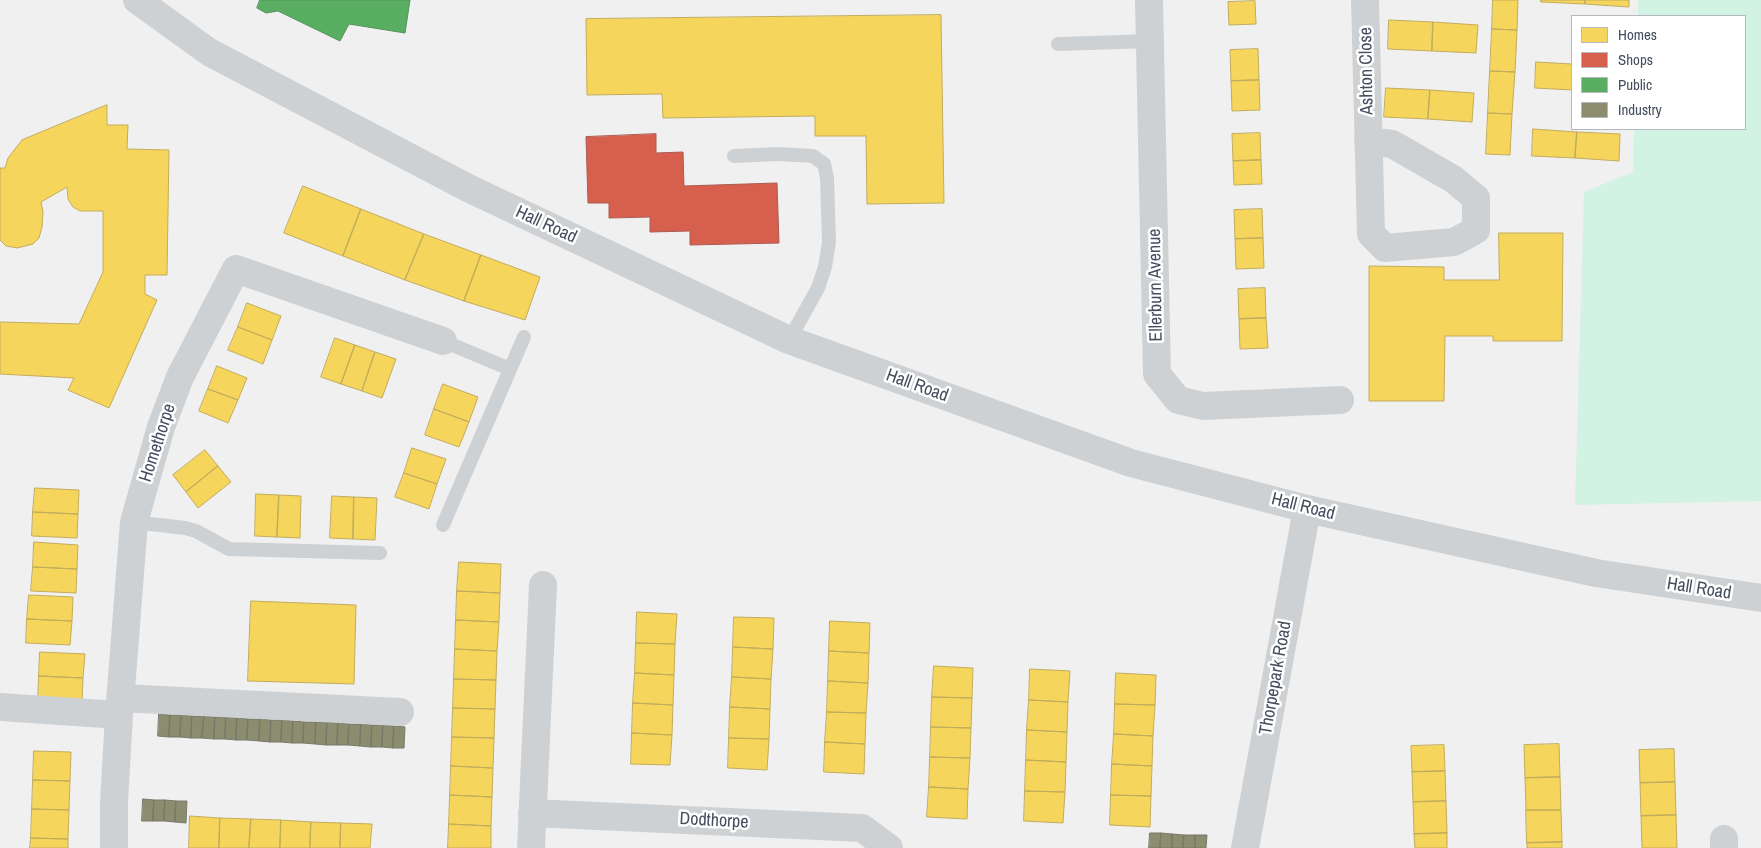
<!DOCTYPE html>
<html>
<head>
<meta charset="utf-8">
<style>
	body { margin:0 }
	#map { position:relative; width:1761px; height:848px; overflow:hidden; background:#f1f0f0; font-family:"Archivo Narrow",sans-serif }
	canvas { display:block }
	.legend { position:absolute; left:1571px; top:15px; width:175px; height:115px; box-sizing:border-box; background:#fff; border:1px solid #b5b8bf; margin:0; padding:6px 9px; list-style:none; font-size:15px; color:#454e5f }
	.legend li { display:flex; align-items:center; gap:10px; height:25px }
	.legend b { width:25px; border:1px solid #b5b8bf }
</style>
</head>
<body>
<div id="map">
<canvas width="1761" height="848"></canvas>
<ul class="legend">
<li><b style="height:14px;background:#f6d55c"></b>Homes</li>
<li><b style="height:14px;background:#d6604d"></b>Shops</li>
<li><b style="height:14px;background:#5aae61"></b>Public</li>
<li><b style="height:14px;background:#8c8c6e"></b>Industry</li>
</ul>
</div>
<script>
const g = document.querySelector('canvas').getContext('2d');
g.lineJoin = 'round';
function fillPath(path, color) { g.fillStyle = color; g.fill(path, 'evenodd'); }
function trace(path, color, width, dash) { g.strokeStyle = color; g.lineWidth = width; g.lineCap = dash ? 'butt' : 'round'; g.setLineDash(dash || []); g.stroke(path); }
function label(font, color, halo, rows, align = 'center') {
  g.font = font + ' "Archivo Narrow",sans-serif'; g.lineWidth = 5; g.setLineDash([]); g.textBaseline = 'middle'; g.strokeStyle = halo; g.fillStyle = color; for (const [text, x, y, turn = 0] of rows) {
    g.save(); g.translate(x, y); g.rotate((+turn || 0) * Math.PI / 180); g.textAlign = isNaN(turn) ? turn : align; if (halo) g.strokeText(text, 0, 0); g.fillText(text, 0, 0); g.restore();
  }
}
fillPath(new Path2D(`
	M1638,0H1761V501L1575,505L1584,192L1633,172L1634,129H1745V16H1638Z`), '#d2f2e3');
const homes = new Path2D(`
	M1493,0H1518L1517,30L1492,29Z
	M1541,0H1585V4L1541,2Z
	M1585,0H1629V7L1585,4Z
	M1255,1L1256,24L1229,25L1228,2Z
	M941,15L944,203L867,204L866,136H815V116L663,118L662,94L587,95L586,19Z
	M1389,20L1433,22L1432,51L1388,49Z
	M1433,22L1478,25L1476,53L1432,51Z
	M1492,29L1517,30L1515,72L1490,71Z
	M1258,49L1259,80L1231,81L1230,50Z
	M1536,62L1572,64V90L1535,88Z
	M1490,71L1515,72L1512,114L1488,113Z
	M1259,80L1260,110L1232,111L1231,81Z
	M1386,88L1430,90L1428,119L1384,117Z
	M1430,90L1474,93L1472,122L1428,119Z
	M107,105V125H128L127,149L169,150L167,275H145V294L157,300L109,408L68,390L74,378L0,374V322L79,324L103,272V211H80L73,207L68,199L67,187L41,202L43,212L42,227L39,238L33,244L17,248L6,246L0,240V168H5L8,158L22,140Z
	M1488,113L1512,114L1510,155L1486,154Z
	M1533,129L1577,132L1575,158L1532,156Z
	M1577,132L1620,134L1619,161L1575,158Z
	M1260,133L1261,160L1233,161L1232,134Z
	M1261,160L1262,184L1234,185L1233,161Z
	M303,186L361,209L343,256L284,233Z
	M361,209L424,234L405,280L343,256Z
	M1262,209L1263,238L1235,239L1234,210Z
	M1499,233H1563L1562,341H1493V336H1445L1444,401H1369V266L1444,267V280H1499Z
	M424,234L481,255L464,301L405,280Z
	M1263,238L1264,268L1236,269L1235,239Z
	M481,255L540,277L525,320L464,301Z
	M1265,288L1266,318L1239,319L1238,289Z
	M247,303L281,316L272,340L238,327Z
	M1266,318L1268,348L1240,349L1239,319Z
	M238,327L272,340L263,364L228,350Z
	M335,338L355,345L341,384L321,377Z
	M355,345L375,352L362,391L341,384Z
	M375,352L396,359L382,398L362,391Z
	M217,366L247,378L238,400L208,389Z
	M443,384L478,397L469,422L434,409Z
	M208,389L238,400L228,423L199,411Z
	M434,409L469,422L459,447L425,435Z
	M412,448L446,459L437,484L404,473Z
	M205,450L218,466L186,492L173,475Z
	M218,466L231,482L198,508L186,492Z
	M404,473L437,484L429,509L395,497Z
	M35,488L79,490L78,514L33,512Z
	M256,494L279,495L277,537L255,536Z
	M279,495L301,496L300,538L277,537Z
	M332,496L354,497L353,539L330,538Z
	M354,497L377,498L375,540L353,539Z
	M33,512L78,514L77,538L32,536Z
	M34,542L78,545L77,569L33,567Z
	M459,562L501,564L500,593L457,591Z
	M33,567L77,569L76,593L31,591Z
	M457,591L500,593L499,622L456,620Z
	M29,595L73,597L72,621L27,619Z
	M251,601L356,605L354,684L248,681Z
	M637,612L677,614L675,644L636,643Z
	M734,617L774,618L773,649L733,647Z
	M27,619L72,621L70,645L26,643Z
	M456,620L499,622L497,651L455,649Z
	M830,621L870,623L869,653L829,651Z
	M636,643L675,644L674,675L635,673Z
	M733,647L773,649L771,679L732,677Z
	M455,649L497,651L496,680L454,679Z
	M829,651L869,653L868,683L828,681Z
	M40,652L85,654L83,678L39,676Z
	M934,666L973,668L972,698L932,697Z
	M1030,669L1070,671L1068,702L1029,700Z
	M635,673L674,675L673,705L633,703Z
	M1116,673L1156,675L1155,705L1115,704Z
	M39,676L83,678L82,703L38,700Z
	M732,677L771,679L770,709L730,707Z
	M454,679L496,680L495,709L453,708Z
	M828,681L868,683L866,713L827,712Z
	M932,697L972,698L971,728L931,727Z
	M1029,700L1068,702L1067,732L1027,730Z
	M633,703L673,705L672,735L632,733Z
	M1115,704L1155,705L1153,736L1114,734Z
	M730,707L770,709L769,739L729,738Z
	M453,708L495,709L494,738L452,737Z
	M827,712L866,713L865,744L825,742Z
	M931,727L971,728L970,758L930,757Z
	M1027,730L1067,732L1066,762L1026,760Z
	M632,733L672,735L670,765L631,764Z
	M1114,734L1153,736L1152,766L1112,764Z
	M452,737L494,738L493,768L451,766Z
	M729,738L769,739L767,770L728,768Z
	M825,742L865,744L864,774L824,772Z
	M1559,744L1560,777L1525,778L1524,745Z
	M1444,745L1445,771L1412,772L1411,746Z
	M1674,749L1675,782L1640,783L1639,750Z
	M34,751L71,752L70,781L33,780Z
	M930,757L970,758L968,789L929,787Z
	M1026,760L1066,762L1065,792L1025,791Z
	M1112,764L1152,766L1151,796L1111,795Z
	M451,766L493,768L492,797L450,795Z
	M1445,771L1446,801L1413,802L1412,772Z
	M1560,777L1561,810H1526L1525,778Z
	M33,780L70,781L69,810L32,809Z
	M1675,782L1676,815L1641,816L1640,783Z
	M929,787L968,789L967,819L927,817Z
	M1025,791L1065,792L1063,823L1024,821Z
	M450,795L492,797L491,826L449,824Z
	M1111,795L1151,796L1150,827L1110,825Z
	M1446,801L1447,833L1414,834L1413,802Z
	M32,809L69,810L68,839L31,838Z
	M1526,810H1561L1562,842L1527,843Z
	M1676,815L1677,848H1642L1641,816Z
	M190,816L220,818L219,848H189Z
	M220,818L251,819L249,848H219Z
	M251,819L281,820L280,848H249Z
	M281,820L311,822L310,848H280Z
	M311,822L341,823L340,848H310Z
	M341,823L372,824L370,848H340Z
	M449,824L491,826V848H448Z
	M1447,833V848H1415L1414,834Z
	M31,838L68,839V848H30Z
	M1562,842V848H1527V843Z`);
fillPath(homes, '#f6d55c');
trace(homes, '#c1ac5d', 1);
const shops = new Path2D(`
	M656,134V153L683,152L684,186L777,183L779,243L690,245V231L650,232V217L609,218V203H588L586,137Z`);
fillPath(shops, '#d6604d');
trace(shops, '#aa5b52', 1);
const public = new Path2D(`
	M260,0H410L405,33L349,24L340,41L278,11L266,13L257,8Z`);
fillPath(public, '#5aae61');
trace(public, '#549160', 1);
const industry = new Path2D(`
	M159,714L170,715L169,737L158,736Z
	M170,715H181L180,737H169Z
	M181,715L192,716L191,738L180,737Z
	M192,716H204L202,738H191Z
	M204,716L215,717L214,739L202,738Z
	M215,717H226L225,739H214Z
	M226,717L237,718L236,740L225,739Z
	M237,718L248,719L247,740H236Z
	M248,719H260L259,741L247,740Z
	M260,719L271,720L270,742L259,741Z
	M271,720H282L281,742H270Z
	M282,720L293,721L292,743L281,742Z
	M293,721L304,722L303,743H292Z
	M304,722H316L315,744L303,743Z
	M316,722H327L326,745L315,744Z
	M327,722L338,723L337,745H326Z
	M338,723L349,724L348,745H337Z
	M349,724H361L360,746L348,745Z
	M361,724L372,725L371,747L360,746Z
	M372,725H383L382,747H371Z
	M383,725L394,726L393,748L382,747Z
	M394,726L405,727L404,748H393Z
	M143,799L154,800L153,821H142Z
	M154,800H165L164,821H153Z
	M165,800L176,801L175,822L164,821Z
	M176,801H187L186,823L175,822Z
	M1150,833H1161L1160,848H1149Z
	M1161,833L1172,834V848H1160Z
	M1172,834L1184,835L1183,848H1172Z
	M1184,835H1195V848H1183Z
	M1195,835H1207L1206,848H1195Z`);
fillPath(industry, '#8c8c6e');
trace(industry, '#77796a', 1);
trace(new Path2D(`
	M1058,44L1150,41
	M734,156L778,154L813,156L824,164L827,178L829,242L825,267L818,288L789,340
	M443,341L510,369
	M134,522L185,528L196,531L229,549L380,553
	M443,525L524,337`), '#ced1d4', 14);
trace(new Path2D(`
	M1149,0L1157,374L1178,400L1203,406L1340,400
	M1365,0L1371,234L1385,248L1454,242L1476,230V198L1453,179L1392,144L1368,141
	M121,698L400,712
	M0,707L119,715
	M532,813L862,828L889,848
	M1724,839V848
	M114,848V802L119,715L134,522L161,427L180,377L236,269L443,341
	M531,848L543,585
	M1245,848L1307,509`), '#ced1d4', 28);
trace(new Path2D(`
	M137,0L209,52L468,188L789,340L1131,463L1307,509L1596,573L1761,598`), '#ced1d4', 28);
label('18px', '#454e5f', '#fff', [
	["Ashton Close",1367,71,-91],
	["Hall Road",546,225,25],
	["Ellerburn Avenue",1156,285,-91],
	["Hall Road",917,386,20],
	["Homethorpe",158,443,-72],
	["Hall Road",1303,507,14],
	["Hall Road",1699,589,9],
	["Thorpepark Road",1276,678,-80],
	["Dodthorpe",714,821,3]
]);
</script>
</body>
</html>
